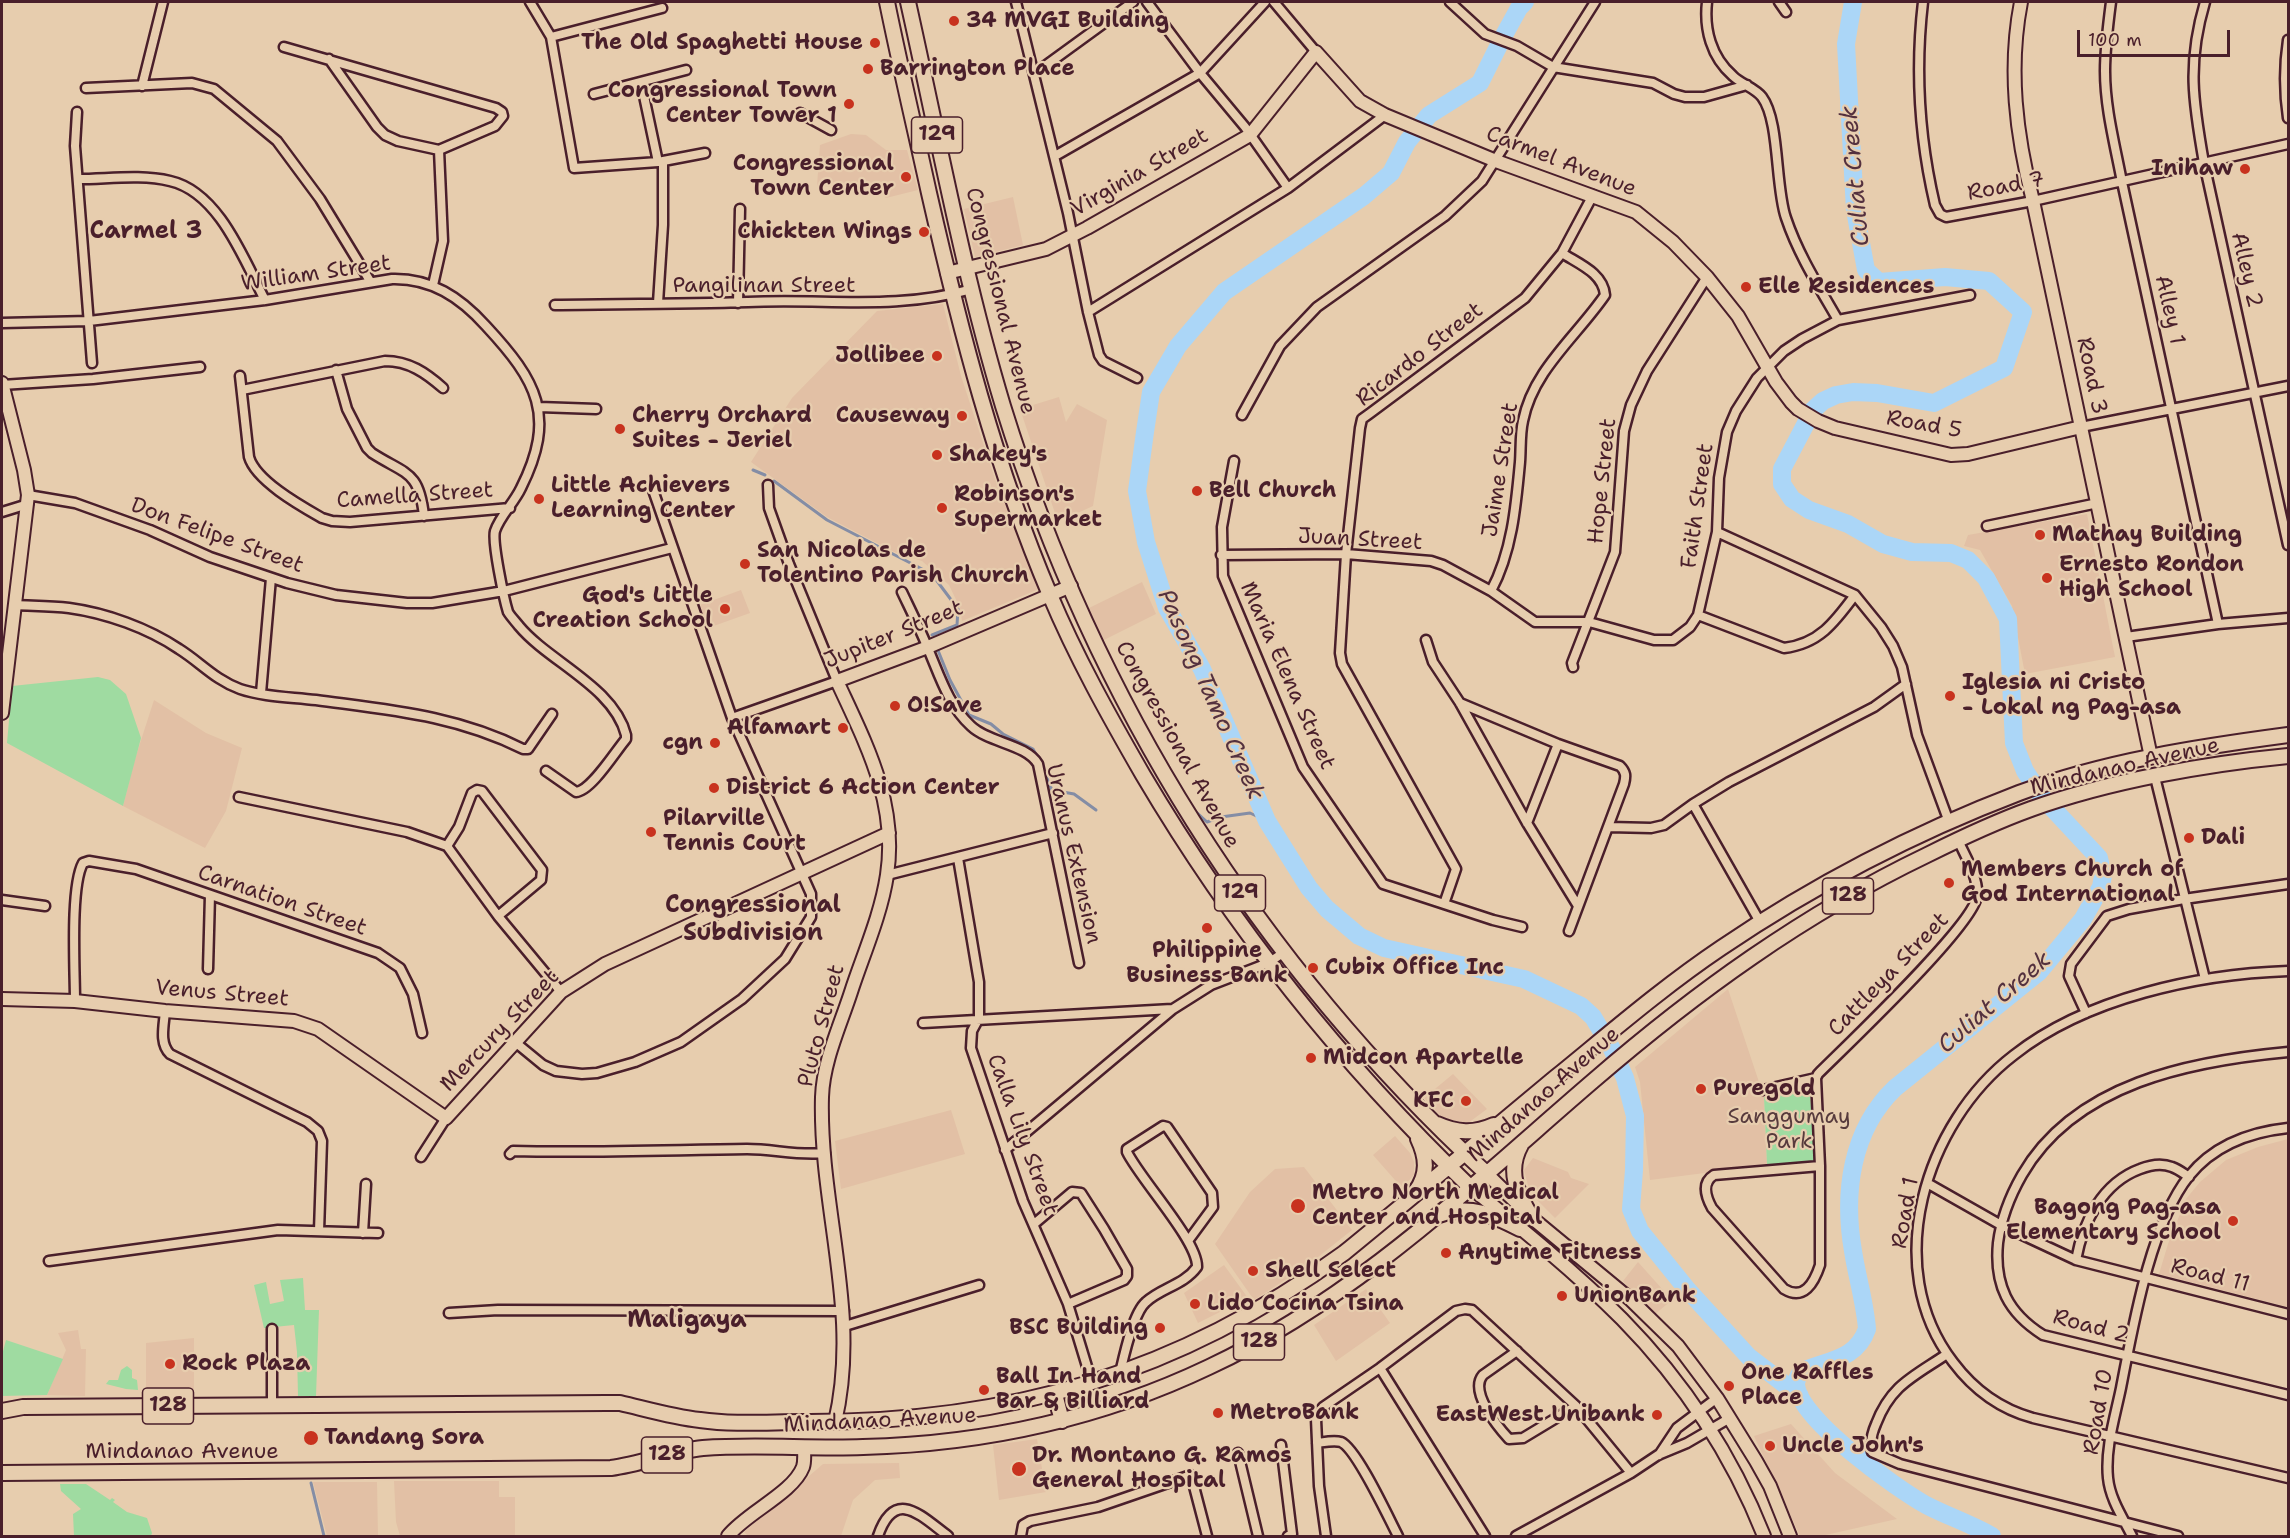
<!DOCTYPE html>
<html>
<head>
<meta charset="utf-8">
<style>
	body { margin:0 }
	#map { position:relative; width:2290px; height:1538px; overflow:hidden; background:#e7cdae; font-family:"Shantell Sans",sans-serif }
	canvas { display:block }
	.frame { position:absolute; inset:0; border:3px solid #4a1f2b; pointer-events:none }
	.scale { position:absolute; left:2077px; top:30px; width:153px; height:27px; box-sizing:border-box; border:3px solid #4a1f2b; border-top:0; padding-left:8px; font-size:18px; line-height:21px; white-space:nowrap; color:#4a1f2b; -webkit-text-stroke:4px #e7cdae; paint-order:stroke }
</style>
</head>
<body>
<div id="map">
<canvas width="2290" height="1538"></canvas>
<div class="frame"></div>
<div class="scale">100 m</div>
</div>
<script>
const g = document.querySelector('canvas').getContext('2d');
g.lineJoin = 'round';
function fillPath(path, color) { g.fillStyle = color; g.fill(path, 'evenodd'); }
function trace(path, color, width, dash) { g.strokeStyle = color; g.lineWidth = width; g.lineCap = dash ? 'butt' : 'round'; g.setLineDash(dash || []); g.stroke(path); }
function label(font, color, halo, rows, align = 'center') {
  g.font = font + ' "Shantell Sans",sans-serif'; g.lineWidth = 4.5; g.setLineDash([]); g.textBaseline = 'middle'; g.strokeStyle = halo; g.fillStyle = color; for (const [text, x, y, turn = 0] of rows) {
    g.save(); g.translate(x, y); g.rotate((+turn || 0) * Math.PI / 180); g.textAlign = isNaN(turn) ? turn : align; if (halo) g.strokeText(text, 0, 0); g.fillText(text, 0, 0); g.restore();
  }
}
fillPath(new Path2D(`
	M851,134L866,135L886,150H907L918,190L886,198L876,188L817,186L820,145Z
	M1013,197L1023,245L975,257L964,209Z
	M943,304L961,376L996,482L1039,589L962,621L960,608L949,585L922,561L894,552L827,517L751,462L792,398L877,311Z
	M1059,397L1066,422L1077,404L1107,420L1093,506L1058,522L1020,409Z
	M2087,514L2115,657L2025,674L2012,606L1980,550L1964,546L1968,535Z
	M1142,582L1156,614L1102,641L1087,609Z
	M741,590L750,613L708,628L700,605Z
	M154,700L206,733L242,748L226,811L205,848L123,806L134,762Z
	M1728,989L1764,1097L1767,1165L1650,1180L1640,1082L1635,1067Z
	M1453,1074L1487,1109L1464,1126L1448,1124L1424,1098Z
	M951,1110L965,1154L841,1189L835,1141Z
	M1395,1136L1410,1153L1414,1162V1175L1402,1188L1373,1155Z
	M2288,1139V1307L2159,1274L2168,1244L2186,1199L2200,1182L2226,1160L2258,1147Z
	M1533,1158L1568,1172L1571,1178L1589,1184L1555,1218L1530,1193L1524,1170Z
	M1304,1167L1352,1230L1308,1265L1254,1300L1215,1244L1250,1192L1275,1169Z
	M1638,1262L1672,1300L1654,1315L1623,1281Z
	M1224,1265L1248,1298L1198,1323L1184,1293Z
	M1366,1289L1390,1323L1336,1361L1314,1325Z
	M78,1330L81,1349H86L85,1396L47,1395L66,1350L58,1333Z
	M194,1338V1396H146V1343Z
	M1791,1424L1835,1473L1897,1519L1821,1536H1800L1754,1436Z
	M1037,1439L1046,1492L999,1500L993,1445Z
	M899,1463L900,1478L875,1480L853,1500L841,1536H748L744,1532L823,1464Z
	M499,1481V1497H515V1536H400L396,1522L394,1481Z
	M313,1482H377L378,1536H327Z`), '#e2c0a5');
fillPath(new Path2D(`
	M98,677L110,680L126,694L141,738L123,806L7,743L12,686Z
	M1810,1091L1815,1162L1767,1165L1764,1097Z
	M303,1278L305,1310H319L316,1396H298L297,1352L294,1325L264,1328L254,1285L266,1282L270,1304L284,1301L280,1280Z
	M6,1340L63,1359L47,1395L2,1396V1355Z
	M127,1366L132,1370V1378L137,1380L138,1390L126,1389L106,1384L109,1380H118L121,1370Z
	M60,1484H86L110,1500L112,1498L115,1500L113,1502L127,1512L147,1518L152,1533L151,1536H74L73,1514L81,1509L61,1491Z`), '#9fdba1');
trace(new Path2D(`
	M753,470L765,475
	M774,481L827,520L922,569L934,577L958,609L957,625L932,635
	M937,648L950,680L969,715L991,724L1003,734L1033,749L1038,758
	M1041,764L1052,790L1074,794L1096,810
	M1194,810L1207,822L1221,817L1250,813L1267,821
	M311,1483L324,1536`), '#848da5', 3);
trace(new Path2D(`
	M1525,2L1519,8L1503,37L1480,83L1429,115L1407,142L1391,173L1364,196L1224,292L1178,346L1151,392L1145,432L1137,491L1146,542L1167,608L1202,669L1267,821L1309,888L1327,909L1359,936L1384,948L1524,979L1581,1006L1593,1017L1612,1049L1625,1078L1635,1116L1634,1170L1631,1209L1640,1231L1686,1288L1749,1357L1800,1396
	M1853,2L1846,44L1855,210L1866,270L1879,282L1945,277L1989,281L2023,312L2004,368L1934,403L1877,393L1853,392L1836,395L1823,401L1813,410L1782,469V484L1792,499L1809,510L1848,524L1883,544L1912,552L1951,553L1968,560L1986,578L2008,619L2014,743L2025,771L2042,797L2099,858L2103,875L2101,887L2083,919L2039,972L1895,1088C1851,1130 1843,1193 1853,1251C1857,1277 1865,1303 1867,1329C1856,1361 1826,1360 1801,1372C1799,1376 1796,1379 1796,1384C1798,1419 1896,1488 1926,1505C1947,1516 1971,1524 1992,1536`), '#abd6f7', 18);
const street = new Path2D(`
	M530,2L551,37L574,168L658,162L705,153
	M1016,2L1068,213L1088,312L1099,355L1103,361L1137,378
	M1147,2L1200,73L1245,127L1288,188
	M1274,2L1316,52
	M1450,2L1485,34L1517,46L1553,67L1653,83L1674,94L1685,97H1704L1747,85
	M1707,2C1704,29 1711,57 1733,76C1741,84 1755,88 1762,97C1780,121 1775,187 1786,218C1798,254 1819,287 1838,320
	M1779,2L1786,12
	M1923,2C1915,71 1919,137 1935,205L1940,214L1946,217L2033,201L2288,144
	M2111,2C2108,25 2105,48 2105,71C2105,108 2115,145 2122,182L2218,624
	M2205,2C2187,63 2193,101 2204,163L2288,545
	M551,37L662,8
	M2288,40C2284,66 2284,91 2288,118
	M284,47L496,108L502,112L503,116L495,126L439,150L398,141L385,135L377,127L329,59
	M1034,74L1133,2
	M641,82L658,162
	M142,86L163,2
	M86,88L192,83L214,89L277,141L320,199L370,281
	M594,94L686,70
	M77,112L75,146L92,363
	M800,113L831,130
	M1055,156L1200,73L1265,2
	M78,179C108,179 141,174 170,181C219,192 244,260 265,300
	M433,285L443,241L439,150
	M658,303L663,225V162
	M738,303L740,209
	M555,305C620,304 684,304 748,302C826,298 894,311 972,289
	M1088,312L1288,188L1385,115
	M2,323L89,321L265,300L392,279C431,278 460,297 486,326C537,381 557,416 521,488C514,503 500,516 495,531C492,542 504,599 508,612C511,617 516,622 519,626C549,662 614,687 626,735V739C615,752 591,791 576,792L546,771
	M336,370L347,409L367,448L372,453C406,475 419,470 424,516
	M240,376L249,457C256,481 301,506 322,518L332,521L350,522L510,508
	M2,385L93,379L200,367
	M242,390L385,361C409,361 426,373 443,388
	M539,407L596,409
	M1242,415L1280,346L1317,307L1445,216L1482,181L1595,2
	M2081,427L2288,386
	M1234,461L1222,527L1223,576L1303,767L1383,884L1493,920L1522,927
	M28,495L75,503L150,530L210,557L287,583L336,595L407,603H432L504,591L672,548
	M2,512L28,504
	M1987,526L2098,503
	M1717,532L1855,595L1881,627L1893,646L1902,667L1917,735L1949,822
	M1221,555L1346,554L1431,561L1443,565L1491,591L1535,622H1589L1654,640H1673L1690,627L1698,615L1717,532L1719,478L1727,432L1736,411L1757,378L1784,351L1802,339L1838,320L1970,295
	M1491,591C1512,552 1516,506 1520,462C1521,449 1520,434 1523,421C1533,370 1577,336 1605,295C1603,273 1579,264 1562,253
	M902,592C911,611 921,631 929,651C940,677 949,706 971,726C989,743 1026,744 1038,764L1079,963
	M15,605C33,606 51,606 69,608C106,613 148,628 179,649C200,662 215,680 240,689C263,697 292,697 316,700C389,710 455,715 523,749H528L552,714
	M1698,615L1784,648C1819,644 1835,622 1855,595
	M2126,637L2218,624L2288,618
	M1426,640L1433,662L1460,703L1527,823L1578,906
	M1573,667L1572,663L1615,552L1624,431L1631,405L1647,371L1707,277
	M261,693L271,578
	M1460,703L1558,744L1620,766C1626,772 1626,776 1624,784L1569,931
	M732,718L837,681L789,564L769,508L768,485
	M2155,777L2205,979
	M239,797L407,832L447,846L498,916L561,992
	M1693,804L1760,922
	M1527,823L1558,744
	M1609,827L1651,828L1664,825L1693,804L1729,782L1874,707L1906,684
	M447,846L459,827L472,793L477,790L482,791L542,870L541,880L498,916
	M958,858L979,982V1018L972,1031L971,1048L1023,1201L1068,1304L1092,1383
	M887,875L1053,833
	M2,900L45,906
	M1444,904L1456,869L1342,664L1340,653L1346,554L1360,428L1362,419L1369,414L1525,298L1562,253L1593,195
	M208,969L210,895
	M2288,971C2198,974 2086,998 2014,1055C1925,1123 1880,1267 1953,1362C1974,1390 2000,1409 2033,1418L2288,1478
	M75,1001C75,970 70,887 83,863L89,861L136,869L378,953L400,968L413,994L422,1033
	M165,1011C164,1026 159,1043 170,1054L307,1122L318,1131L322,1141L319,1231
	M2086,1013L2069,976L2071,964L2107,916L2129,909L2184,899L2288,884
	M923,1023L1172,1009
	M515,1042L543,1065L556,1071L582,1074L597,1073L635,1062L681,1042L742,999L785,959L811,917V894L732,718L653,490
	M2288,1052C2191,1061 2075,1083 2022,1175C2010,1196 2001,1219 1998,1243C1994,1285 2008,1313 2043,1335L2288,1395
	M1816,1078L1820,1166V1265C1814,1283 1804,1301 1784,1289L1712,1208C1706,1197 1701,1183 1714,1175L1820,1166
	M1763,1090L1816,1078L1818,1074C1846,1046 1974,925 1977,896C1979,878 1965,856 1958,840
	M1005,1150L1173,1009L1211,985L1268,963L1283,953
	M510,1154L513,1151C591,1153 669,1150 747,1149C774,1149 797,1156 825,1153
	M421,1157L446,1118
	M1927,1183L2001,1225L2076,1260L2288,1314
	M1034,1224L1072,1192L1081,1193L1104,1229L1127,1269V1276L1124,1280L1068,1304
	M363,1233L366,1184
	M2076,1260C2083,1222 2102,1183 2140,1169C2150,1165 2162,1163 2172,1167C2178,1169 2183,1173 2189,1177
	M49,1261L278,1230L378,1233
	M449,1313L498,1310L844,1311
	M845,1326L979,1285
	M272,1329V1405
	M1517,1351L1483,1375C1469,1391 1497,1426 1509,1439L1523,1438L1576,1406
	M1947,1354C1913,1377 1891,1385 1876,1424C1872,1433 1870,1443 1872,1452L1900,1464L2178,1536
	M1380,1368L1485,1536
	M1120,1373C1124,1356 1133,1313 1146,1302C1161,1288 1184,1285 1197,1267C1198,1241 1140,1179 1127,1152V1149L1163,1126L1167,1127L1212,1193L1213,1207L1188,1241
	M1317,1443C1325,1442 1334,1440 1341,1442C1357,1449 1389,1519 1398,1536
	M1281,1445L1292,1534L1288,1536
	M1238,1453L1258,1536
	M1659,1455L1677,1428L1717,1398
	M878,1536C895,1487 921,1516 948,1536
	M1021,1536L1023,1525L1030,1521L1098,1507L1191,1475L1207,1536
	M1326,1536L1319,1486L1316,1419L1323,1407L1380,1368L1456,1311L1465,1309L1472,1310L1576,1406L1631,1473
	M1516,1536L1631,1473L1658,1455L1687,1443L1730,1418
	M2132,1536C2123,1518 2110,1499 2108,1478C2105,1448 2115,1417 2121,1388C2133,1327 2150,1225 2189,1176C2214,1145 2250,1132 2288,1128`);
const secondary = new Path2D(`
	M2021,2C2008,69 2016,135 2033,201L2151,757
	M947,273L1046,249L1087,228L1250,135L1316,52L1360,101L1385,115L1496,161L1636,212L1673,242L1707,277L1738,316L1776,382L1791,402L1798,409L1818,421L1835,428L1951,455L1968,454L2081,427
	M2,383L24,470L28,495L2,713
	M2,999L75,1001L165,1011L294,1021L318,1029L446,1118L561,992L605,964L889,833
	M1486,1173L1532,1218L1630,1299L1678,1346L1717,1398L1756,1461L1770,1486L1790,1536
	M1470,1187C1522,1229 1575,1272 1622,1319C1684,1382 1732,1455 1764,1536
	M835,1422C861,1312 819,1208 822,1097C823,1062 840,1026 851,992C863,955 881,915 887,875C898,803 866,744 837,681L928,647L1071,586
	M728,1536C746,1513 793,1493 803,1467C805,1461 804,1455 804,1448`);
const primary = new Path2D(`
	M887,2C900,66 915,129 929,193C960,329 995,466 1050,595C1076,657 1109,716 1143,775C1234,929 1341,1063 1470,1187
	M908,2C938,136 963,273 1003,406C1095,703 1258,962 1486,1173
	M1437,1124C1457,1133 1474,1134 1494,1125
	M1521,1145C1506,1172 1518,1194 1532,1218
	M1416,1191C1428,1174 1427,1158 1418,1139
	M1439,1215C1470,1204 1493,1215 1520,1229
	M1055,1394L1062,1421
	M2,1411L23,1407L606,1403H620C646,1409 673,1417 700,1420C734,1425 769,1422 804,1422C1008,1423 1178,1374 1344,1253C1415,1195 1485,1136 1556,1077C1610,1033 1663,987 1721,948C1814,885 1914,833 2019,793C2105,761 2198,747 2288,735
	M2,1473L611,1468C642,1464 672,1451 703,1448C756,1444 810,1449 863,1447C983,1444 1100,1419 1209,1367C1355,1299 1472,1185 1593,1081C1696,992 1804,914 1927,855C1961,838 1995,822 2031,809C2109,781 2205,764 2288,756`);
trace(street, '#4a1f2b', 13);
trace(secondary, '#4a1f2b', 16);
trace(primary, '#4a1f2b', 18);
trace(street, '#e7cdae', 8);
trace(secondary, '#e7cdae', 12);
trace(primary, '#e7cdae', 14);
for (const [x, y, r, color] of [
	[954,21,6,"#c8321e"],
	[875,43,6,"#c8321e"],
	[868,69,6,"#c8321e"],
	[849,104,6,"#c8321e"],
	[2245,169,6,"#c8321e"],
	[906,177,6,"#c8321e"],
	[924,232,6,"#c8321e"],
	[1746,287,6,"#c8321e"],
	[937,356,6,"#c8321e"],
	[962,416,6,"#c8321e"],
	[620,429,6,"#c8321e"],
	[937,455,6,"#c8321e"],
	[1197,491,6,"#c8321e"],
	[539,499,6,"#c8321e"],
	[942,508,6,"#c8321e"],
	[2040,535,6,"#c8321e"],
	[745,564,6,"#c8321e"],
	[2047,578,6,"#c8321e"],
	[725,609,6,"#c8321e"],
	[1950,696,6,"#c8321e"],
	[895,706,6,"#c8321e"],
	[843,728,6,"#c8321e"],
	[715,743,6,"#c8321e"],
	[714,788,6,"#c8321e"],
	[651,832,6,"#c8321e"],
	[2189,838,6,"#c8321e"],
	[1949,883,6,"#c8321e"],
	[1207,928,6,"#c8321e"],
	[1313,968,6,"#c8321e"],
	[1311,1058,6,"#c8321e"],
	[1701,1089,6,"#c8321e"],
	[1466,1101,6,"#c8321e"],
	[1298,1206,8,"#c8321e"],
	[2233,1221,6,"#c8321e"],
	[1446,1253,6,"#c8321e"],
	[1253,1271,6,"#c8321e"],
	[1562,1296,6,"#c8321e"],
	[1195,1304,6,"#c8321e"],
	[1160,1328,6,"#c8321e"],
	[170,1364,6,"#c8321e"],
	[1729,1386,6,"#c8321e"],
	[984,1390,6,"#c8321e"],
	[1218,1413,6,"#c8321e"],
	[1657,1415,6,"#c8321e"],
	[311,1438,8,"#c8321e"],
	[1770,1446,6,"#c8321e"],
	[1019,1469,8,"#c8321e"]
]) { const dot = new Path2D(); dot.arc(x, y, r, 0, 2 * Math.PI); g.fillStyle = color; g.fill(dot); trace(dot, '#e7cdae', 2); }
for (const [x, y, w] of [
	[937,135,51],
	[1240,893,51],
	[1848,896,51],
	[1259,1342,51],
	[168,1406,51],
	[667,1455,51]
]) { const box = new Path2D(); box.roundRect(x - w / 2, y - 18, w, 36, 4.5); g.fillStyle = '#e7cdae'; g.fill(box); trace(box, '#4a1f2b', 1.5); }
label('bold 21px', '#4a1f2b', null, [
	["129",937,135],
	["129",1240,893],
	["128",1848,896],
	["128",1259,1342],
	["128",168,1406],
	["128",667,1455]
]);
label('bold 22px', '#4a1f2b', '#e7cdae', [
	["34 MVGI Building",966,21],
	["The Old Spaghetti House",863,43,"right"],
	["Barrington Place",880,69],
	["Congressional Town",837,91,"right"],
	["Center Tower 1",837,116,"right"],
	["Congressional",894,164,"right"],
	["Town Center",894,189,"right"],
	["Inihaw",2233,169,"right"],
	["Chickten Wings",912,232,"right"],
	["Elle Residences",1758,287],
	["Jollibee",925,356,"right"],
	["Cherry Orchard",632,416],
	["Suites - Jeriel",632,441],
	["Causeway",950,416,"right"],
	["Shakey's",949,455],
	["Little Achievers",551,486],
	["Learning Center",551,511],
	["Bell Church",1209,491],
	["Robinson's",954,495],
	["Supermarket",954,520],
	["Mathay Building",2052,535],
	["San Nicolas de",757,551],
	["Tolentino Parish Church",757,576],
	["Ernesto Rondon",2059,565],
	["High School",2059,590],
	["God's Little",713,596,"right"],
	["Creation School",713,621,"right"],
	["Iglesia ni Cristo",1962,683],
	["- Lokal ng Pag-asa",1962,708],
	["O!Save",907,706],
	["Alfamart",831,728,"right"],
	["cgn",703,743,"right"],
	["District 6 Action Center",726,788],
	["Pilarville",663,819],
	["Tennis Court",663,844],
	["Dali",2201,838],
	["Members Church of",1961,870],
	["God International",1961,895],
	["Philippine",1207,951,"center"],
	["Business Bank",1207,976,"center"],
	["Cubix Office Inc",1325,968],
	["Midcon Apartelle",1323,1058],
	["Puregold",1713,1089],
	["KFC",1454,1101,"right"],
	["Metro North Medical",1312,1193],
	["Center and Hospital",1312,1218],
	["Bagong Pag-asa",2221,1208,"right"],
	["Elementary School",2221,1233,"right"],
	["Anytime Fitness",1458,1253],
	["Shell Select",1265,1271],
	["UnionBank",1574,1296],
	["Lido Cocina Tsina",1207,1304],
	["BSC Building",1148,1328,"right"],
	["Rock Plaza",182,1364],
	["One Raffles",1741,1373],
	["Place",1741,1398],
	["Ball In Hand",996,1377],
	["Bar & Billiard",996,1402],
	["MetroBank",1230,1413],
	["EastWest Unibank",1645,1415,"right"],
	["Tandang Sora",324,1438],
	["Uncle John's",1782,1446],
	["Dr. Montano G. Ramos",1032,1456],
	["General Hospital",1032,1481]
], 'left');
label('22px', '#4a1f2b', '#e7cdae', [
	["Carmel Avenue",1561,162,21],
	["Virginia Street",1140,173,-30],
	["Road 7",2006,187,-11],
	["Alley 2",2246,270,77],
	["William Street",316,274,-8],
	["Pangilinan Street",764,286],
	["Congressional Avenue",1000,301,76],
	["Alley 1",2169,310,77],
	["Ricardo Street",1420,355,-38],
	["Road 3",2091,376,78],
	["Road 5",1924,425,10],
	["Jaime Street",1501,470,-81],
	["Hope Street",1603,481,-84],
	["Camella Street",415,496,-4],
	["Faith Street",1698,506,-82],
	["Don Felipe Street",217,536,20],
	["Juan Street",1360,540,3],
	["Jupiter Street",894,635,-22],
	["Maria Elena Street",1287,676,66],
	["Congressional Avenue",1177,745,61],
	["Mindanao Avenue",2125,767,-13],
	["Uranus Extension",1073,854,77],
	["Carnation Street",282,901,19],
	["Cattleya Street",1889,975,-46],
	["Venus Street",222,994,5],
	["Pluto Street",822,1026,-75],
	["Mercury Street",500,1031,-46],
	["Mindanao Avenue",1544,1095,-41],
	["Calla Lily Street",1022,1135,70],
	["Road 1",1906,1213,-80],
	["Road 11",2210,1276,14],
	["Road 2",2091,1327,15],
	["Road 10",2099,1412,-80],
	["Mindanao Avenue",880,1421,-3],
	["Mindanao Avenue",182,1452]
]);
label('22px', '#573b3d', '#e7cdae', [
	["Sanggumay",1789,1117],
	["Park",1789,1142]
]);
label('italic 24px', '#54313f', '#e7cdae', [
	["Culiat Creek",1856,176,-95],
	["Pasong Tamo Creek",1210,695,66],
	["Culiat Creek",1995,1003,-41]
]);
label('bold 24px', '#4a1f2b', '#e7cdae', [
	["Carmel 3",146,232],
	["Congressional",753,906],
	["Subdivision",753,934],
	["Maligaya",687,1321]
]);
</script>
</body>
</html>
